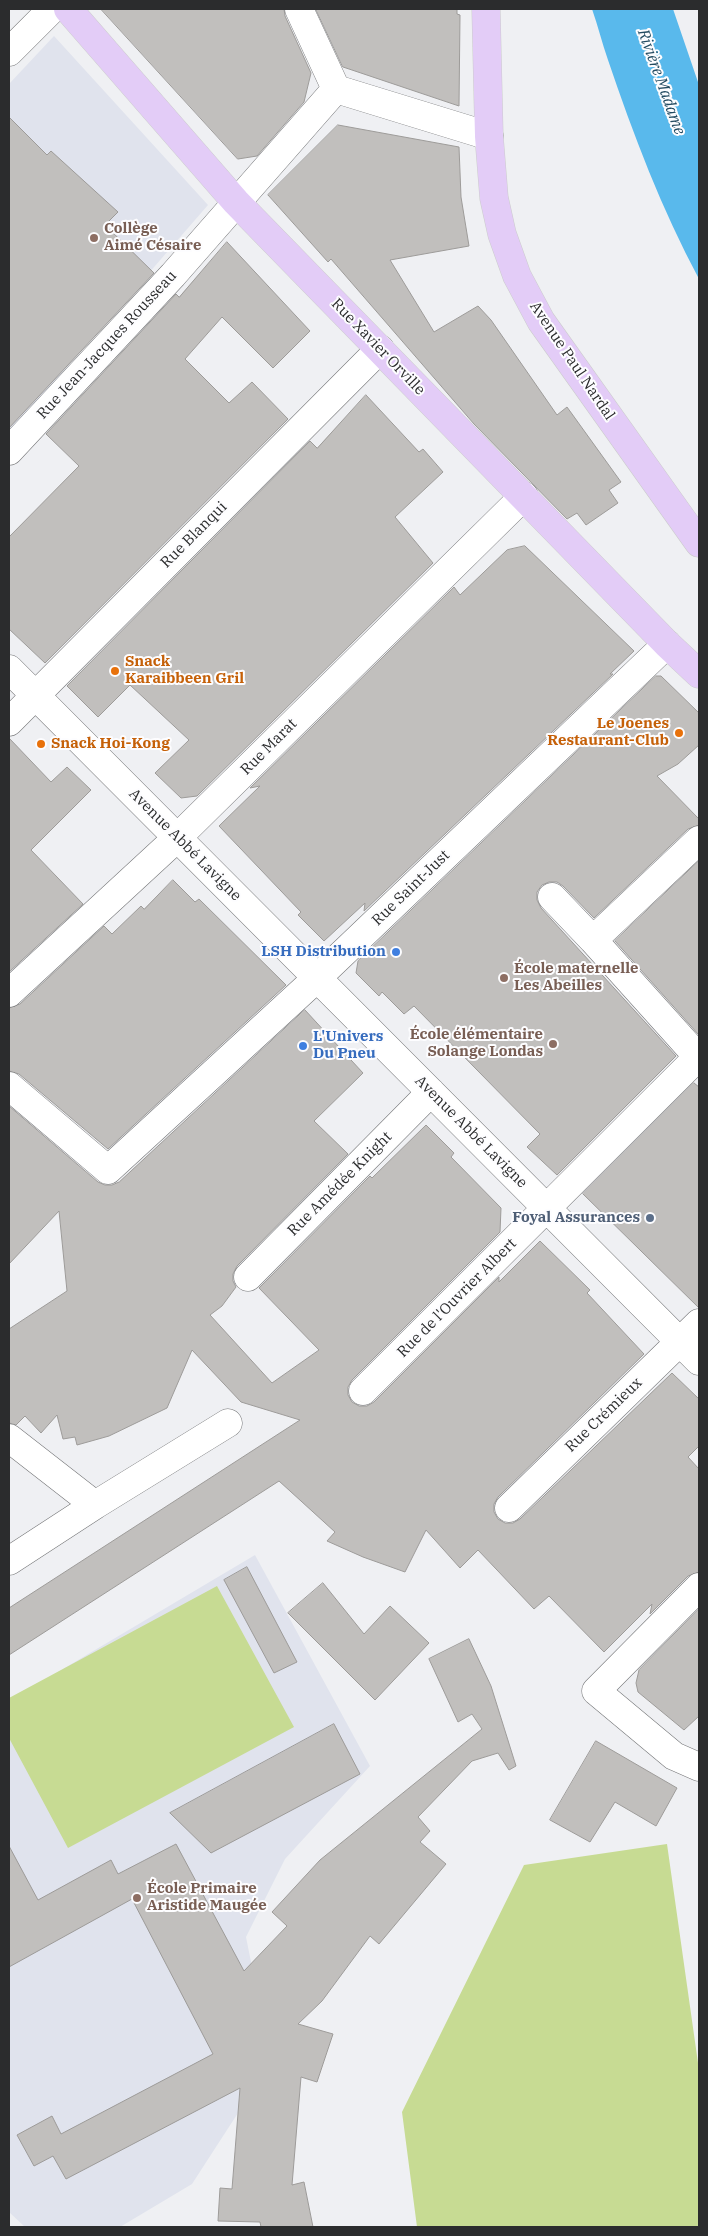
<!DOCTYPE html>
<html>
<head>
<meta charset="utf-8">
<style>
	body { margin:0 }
	#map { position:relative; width:708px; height:2236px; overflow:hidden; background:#eff0f3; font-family:"IBM Plex Serif",serif }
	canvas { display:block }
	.frame { position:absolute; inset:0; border:10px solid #2b2c2d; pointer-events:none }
</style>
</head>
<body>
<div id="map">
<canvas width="708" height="2236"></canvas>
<div class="frame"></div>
</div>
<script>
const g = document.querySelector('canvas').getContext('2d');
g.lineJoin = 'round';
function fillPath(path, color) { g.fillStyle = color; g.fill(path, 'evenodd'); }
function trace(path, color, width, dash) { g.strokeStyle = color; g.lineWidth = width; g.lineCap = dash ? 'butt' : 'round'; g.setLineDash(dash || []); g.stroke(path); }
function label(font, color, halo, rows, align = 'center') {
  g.font = font + ' "IBM Plex Serif",serif'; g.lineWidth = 4; g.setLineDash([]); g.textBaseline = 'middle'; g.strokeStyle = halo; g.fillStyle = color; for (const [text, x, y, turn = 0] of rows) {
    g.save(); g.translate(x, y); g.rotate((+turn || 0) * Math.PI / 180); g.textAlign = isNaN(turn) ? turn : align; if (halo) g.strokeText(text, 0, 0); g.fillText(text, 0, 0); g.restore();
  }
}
fillPath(new Path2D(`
	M54,36L208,205L9,434V84Z
	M255,1555L370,1766L285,1859L246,1937L271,2062L192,2184L120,2227H25L9,2212V1701Z`), '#e0e3ed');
fillPath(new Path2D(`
	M217,1586L294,1727L68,1848L9,1738V1698Z
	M667,1844L699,2070V2227H417L402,2112L524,1865Z`), '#c7db93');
fillPath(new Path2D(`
	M592,9H673L699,85V279C662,210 633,134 608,60C602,43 598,26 592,9Z`), '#59b9ec');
const building = new Path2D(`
	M101,9H284L285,16L311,73L304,102L257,156L238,159Z
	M316,9H457V14L460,15L459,106L343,67Z
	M9,117L47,155L51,151L118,212L105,225L154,273L9,428Z
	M338,125L459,147L461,197L469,246L390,260L434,332L478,306L491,320L557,415L567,407L621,482L609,490L618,503L586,525L577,513L567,519L474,424L331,259L328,262L268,195Z
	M227,242L310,331L273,368L222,317L185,359L229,403L252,382L288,419L45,663L9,629V537L79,466L46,434L176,294L179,297Z
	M366,395L419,452L423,449L443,472L395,517L433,563L197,796L181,798L155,773L189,740L130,685L98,717L67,686L310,441L317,448Z
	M525,546L634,651L610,674H613L364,911L365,903L324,941L298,915L301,912L219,826L260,786L250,788L454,587L460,595L507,550Z
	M656,676H661L699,713V745L678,764L657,776L699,819V825L688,829L594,918L563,886L557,882H549L542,885L537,892V900L541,908L676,1056L557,1175L527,1147L540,1134L414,1006L404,1014L382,992L379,996L356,973L358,961Z
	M9,738L51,782L67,767L91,790L31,850L83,904L9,972Z
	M699,861V1033L698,1034L615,941Z
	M173,880L195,902L199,899L286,985L108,1149L19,1074L9,1071V1008L20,1004L104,926L112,934L141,906L144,909Z
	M305,1010L363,1073L314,1121L348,1154L237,1266L233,1274V1281L236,1287L222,1306L210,1315L272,1383L319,1350L259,1288L370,1176L372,1178L426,1125L454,1153L451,1157L501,1208L500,1232L352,1380L348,1387V1395L352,1402L359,1406H367L374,1402L499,1277V1282L540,1241L590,1290L587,1293L644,1354L498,1497L494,1504V1512L498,1519L505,1523H513L520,1519L672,1373L699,1399V1446L688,1457L699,1469V1572L688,1576L650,1614L652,1604L604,1652L549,1596L534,1609L478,1550L460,1568L426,1530L405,1572L363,1557L327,1541L335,1532L279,1481L9,1655V1608L300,1420L241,1402L192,1350L167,1408L109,1436L77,1445L75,1437L63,1439L57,1415L41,1433L25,1416L16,1425L9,1423V1329L67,1291L59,1211L9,1264V1106L98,1182L105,1185H112L119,1182Z
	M694,1083L699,1087V1308L583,1194Z
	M247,1567L297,1662L274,1673L224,1580Z
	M323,1583L364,1634L390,1606L429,1643L375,1700L288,1613Z
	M699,1609V1716L684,1730L638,1692L636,1683L639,1670Z
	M469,1639L491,1686L516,1766L509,1770L498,1753L472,1761L418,1817L430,1831L420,1842L446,1864L379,1944L370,1936L322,2001L298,2024L333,2034L317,2082L301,2077L292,2185L304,2182L313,2227H261L260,2222L218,2221L220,2188L232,2189L240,2088L66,2179L53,2156L34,2166L17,2135L52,2116L61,2134L213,2054L132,1899L9,1967V1846L38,1900L111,1860L118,1874L176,1844L244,1971L287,1926L272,1912L320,1860L482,1729L472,1714L458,1722L429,1659Z
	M334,1724L360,1774L211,1853L170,1813Z
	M596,1741L677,1788L656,1826L615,1802L590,1842L550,1820Z`);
fillPath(building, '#c1bfbd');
trace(building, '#9d9b99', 1);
const minor = new Path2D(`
	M299,9L336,89
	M9,52L52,9
	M9,451L173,275L336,89L489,136
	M9,669L699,1361
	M9,722L380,349
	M552,897L593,940L698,1057
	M593,940L699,840
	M9,993L178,837L524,496
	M9,1086L108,1170L317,978L667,644
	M248,1277L431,1092
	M363,1391L699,1056
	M9,1438L95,1505
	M509,1508L699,1323
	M9,1561L95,1505L228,1423
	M699,1587L596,1691L674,1756L699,1767`);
const major = new Path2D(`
	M68,9L236,202L667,644L699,674
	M486,9L489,136L494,198L502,234L517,276L541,321L699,543`);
trace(minor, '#747577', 29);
trace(major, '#cccccd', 29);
trace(minor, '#fff', 28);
trace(major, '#e3ccf7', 28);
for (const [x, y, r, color] of [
	[94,238,5,"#8d6e63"],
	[115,671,5,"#e8710a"],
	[679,733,5,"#e8710a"],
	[41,744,5,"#e8710a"],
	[396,952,5,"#3f7fe0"],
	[504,978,5,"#8d6e63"],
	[553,1044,5,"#8d6e63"],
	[303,1046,5,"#3f7fe0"],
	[650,1218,5,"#5c6f8a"],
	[137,1898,5,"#8d6e63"]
]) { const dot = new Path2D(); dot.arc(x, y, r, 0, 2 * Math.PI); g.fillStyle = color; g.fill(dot); trace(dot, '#fdfdff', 2); }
label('bold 15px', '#785e54', '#fdfdff', [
	["Collège",104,229],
	["Aimé Césaire",104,246],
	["École maternelle",514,969],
	["Les Abeilles",514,986],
	["École élémentaire",543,1035,"right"],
	["Solange Londas",543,1052,"right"],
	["École Primaire",147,1889],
	["Aristide Maugée",147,1906]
], 'left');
label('15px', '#2b2c2d', '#fdfdff', [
	["Rue Jean-Jacques Rousseau",107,345,-47],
	["Rue Xavier Orville",378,347,46],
	["Avenue Paul Nardal",572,361,56],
	["Rue Blanqui",194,535,-45],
	["Rue Marat",269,747,-45],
	["Avenue Abbé Lavigne",185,845,45],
	["Rue Saint-Just",411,888,-44],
	["Avenue Abbé Lavigne",471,1132,45],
	["Rue Amédée Knight",340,1184,-45],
	["Rue de l'Ouvrier Albert",457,1298,-45],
	["Rue Crémieux",604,1415,-44]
]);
label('bold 15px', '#c56008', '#fdfdff', [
	["Snack",125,662],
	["Karaibbeen Gril",125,679],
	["Le Joenes",669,724,"right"],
	["Restaurant-Club",669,741,"right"],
	["Snack Hoi-Kong",51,744]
], 'left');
label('bold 15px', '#366cbe', '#fdfdff', [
	["LSH Distribution",386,952],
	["L'Univers",313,1037,"left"],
	["Du Pneu",313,1054,"left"]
], 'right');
label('bold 15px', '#4e5e75', '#fdfdff', [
	["Foyal Assurances",640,1218]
], 'right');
label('italic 16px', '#234b61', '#fdfdff', [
	["Rivière Madame",661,82,70]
]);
</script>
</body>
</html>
